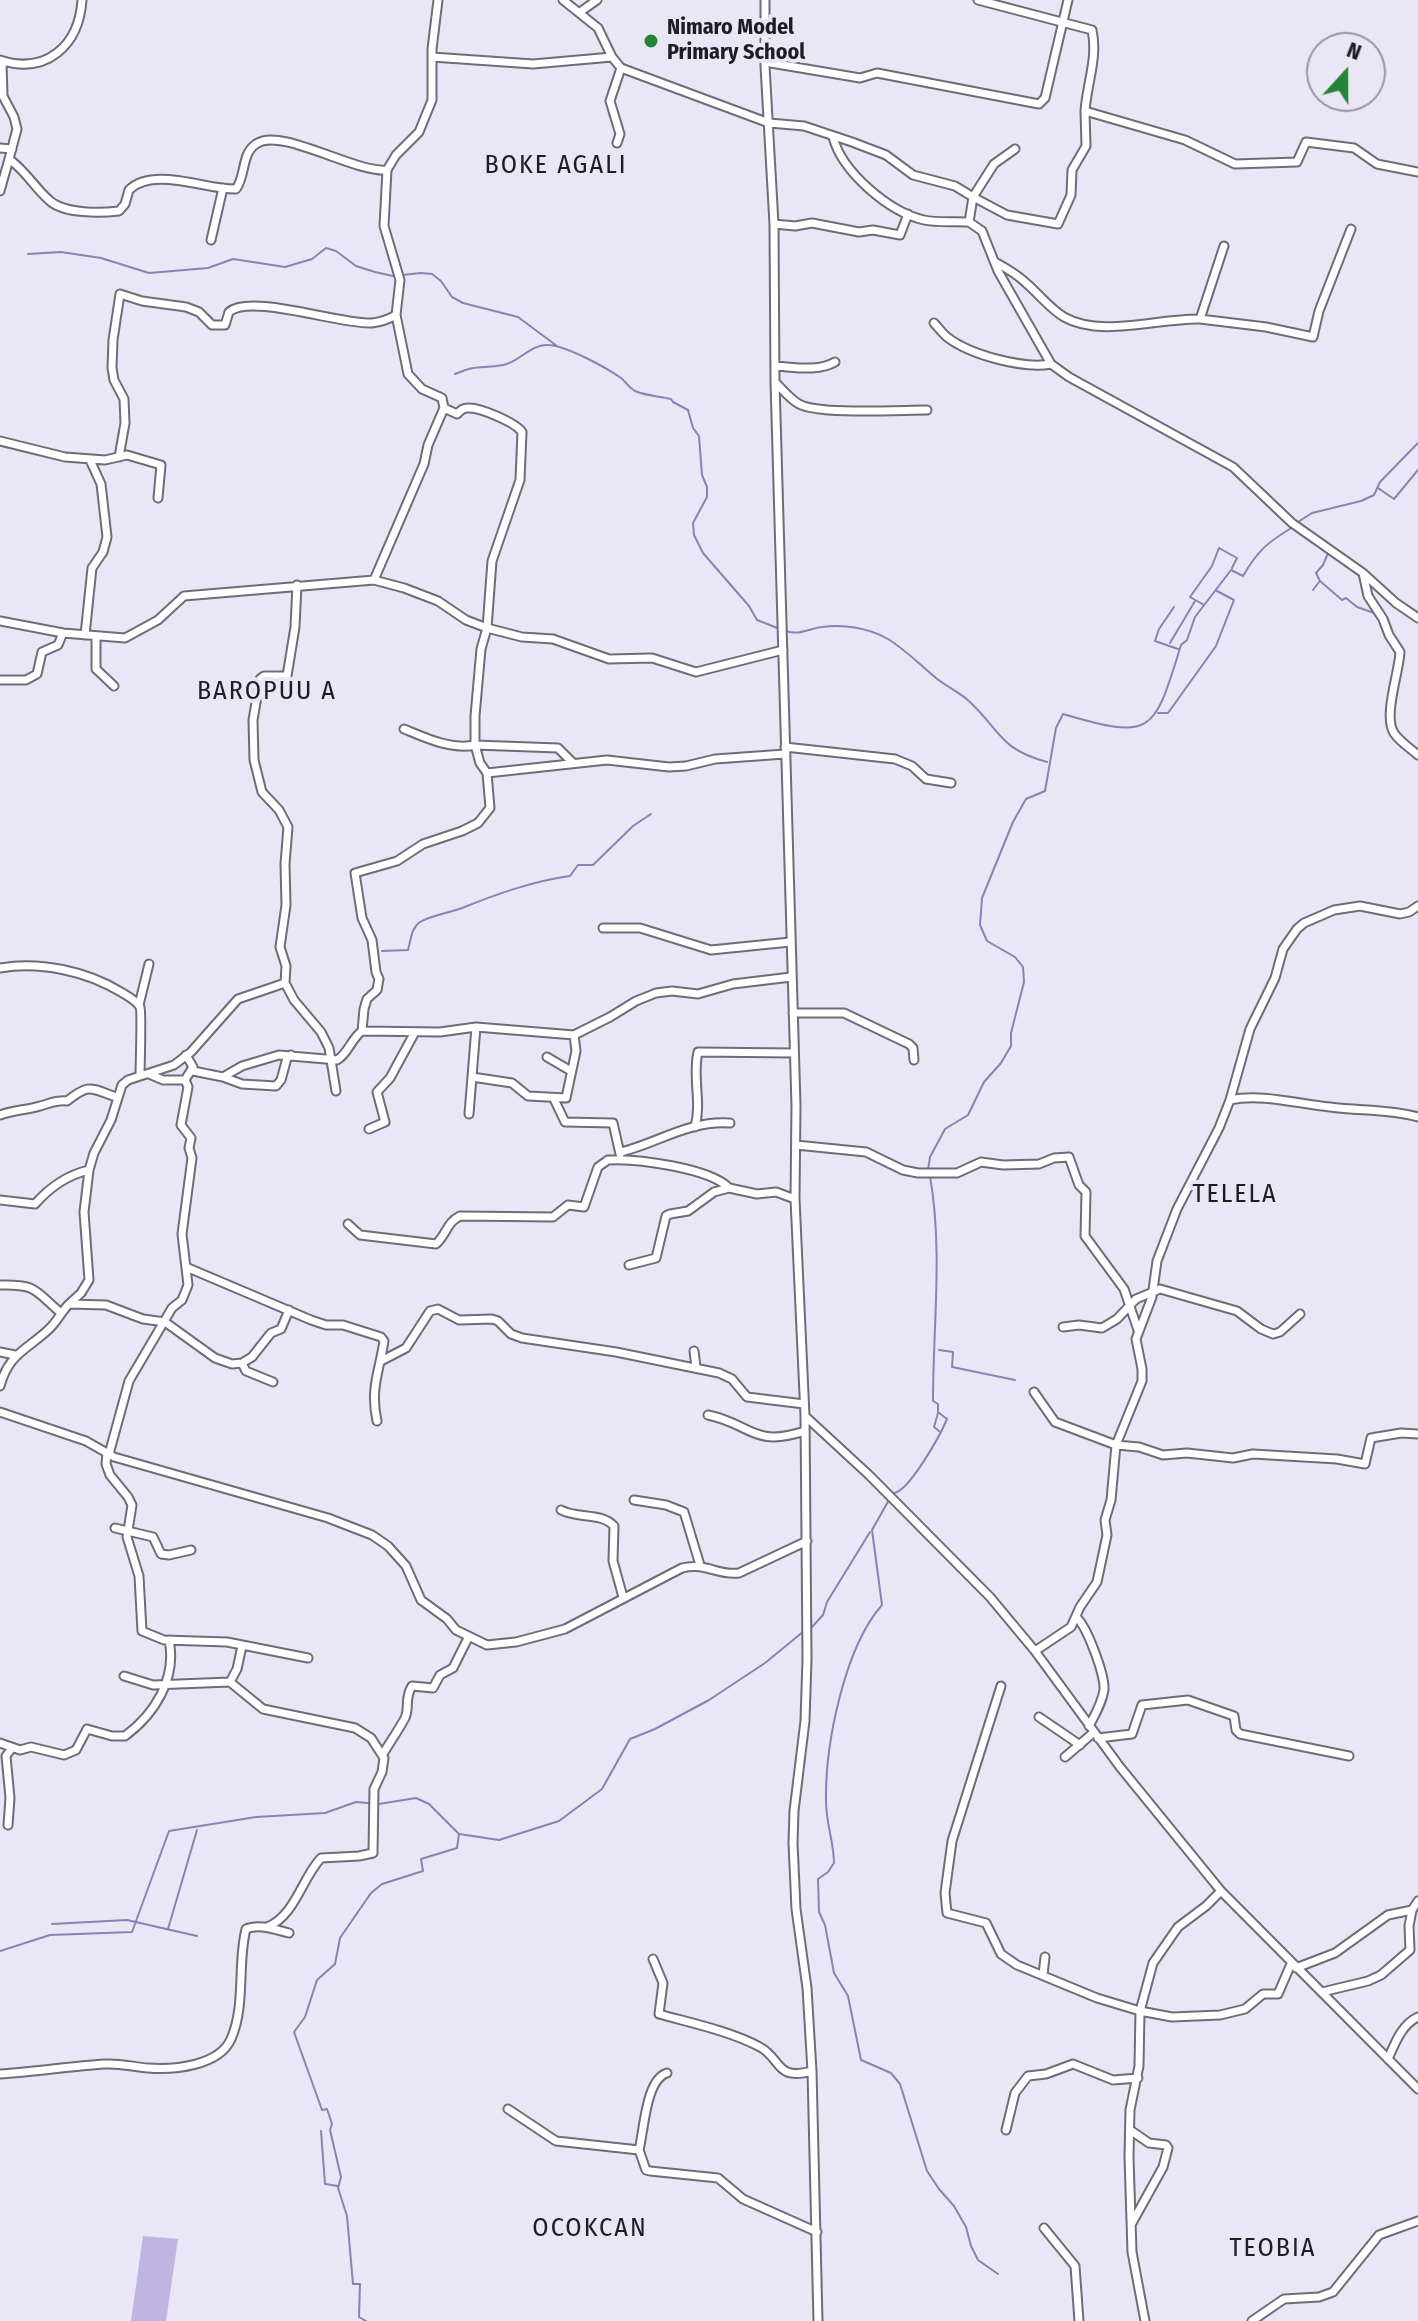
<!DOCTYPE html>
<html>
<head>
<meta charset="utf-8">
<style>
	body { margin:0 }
	#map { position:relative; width:1418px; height:2321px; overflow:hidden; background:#e9e6f5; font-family:"Fira Sans Condensed",sans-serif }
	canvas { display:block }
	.north { position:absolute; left:1306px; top:32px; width:80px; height:80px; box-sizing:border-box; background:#e9e6f5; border:2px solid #9896a1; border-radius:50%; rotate:21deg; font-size:22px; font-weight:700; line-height:32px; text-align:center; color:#1e1d22 }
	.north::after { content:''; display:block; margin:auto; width:28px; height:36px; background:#248437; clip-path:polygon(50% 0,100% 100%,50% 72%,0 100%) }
</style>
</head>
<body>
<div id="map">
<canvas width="1418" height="2321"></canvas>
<div class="north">N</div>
</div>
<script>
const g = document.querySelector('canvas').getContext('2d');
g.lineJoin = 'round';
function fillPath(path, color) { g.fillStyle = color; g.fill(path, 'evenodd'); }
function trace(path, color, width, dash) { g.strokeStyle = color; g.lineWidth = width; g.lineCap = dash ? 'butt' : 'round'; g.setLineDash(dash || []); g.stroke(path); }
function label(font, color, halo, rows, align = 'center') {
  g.font = font + ' "Fira Sans Condensed",sans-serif'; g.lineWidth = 8; g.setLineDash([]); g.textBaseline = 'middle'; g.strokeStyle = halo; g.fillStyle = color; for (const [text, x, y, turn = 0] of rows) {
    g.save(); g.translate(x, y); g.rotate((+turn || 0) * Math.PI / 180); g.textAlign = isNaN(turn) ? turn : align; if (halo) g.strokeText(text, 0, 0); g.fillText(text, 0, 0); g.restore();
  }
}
fillPath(new Path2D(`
	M143,2236L178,2239L166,2321H131Z`), '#c0b4e2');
trace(new Path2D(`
	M28,254L61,252L101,258L149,273L208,268L233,259L285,267L312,259L326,248L336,251L356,266L375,272L393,276L421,273L432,274L441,281L452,297L463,303L518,317L557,346
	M455,374C477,364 482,369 503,365C520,362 530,344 548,345C565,345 607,368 621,378C626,382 629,388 635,391C646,396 660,396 671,399L673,402L688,410L693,428L699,436L702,475L707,487V497L693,523L694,535L703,553L749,606L757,620L780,629
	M1378,488L1394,499L1418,470
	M1298,522L1312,513L1361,501L1374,495L1380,482L1418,443
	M1328,553L1323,565L1316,573L1320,581L1342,600L1346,598L1357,607L1377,614
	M1313,590L1319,582
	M1204,605L1190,597L1212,566L1219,548L1237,558L1232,568
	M1174,607L1159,629L1155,641L1178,649
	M786,631C799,636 810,628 822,627C844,624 869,628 888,639C906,650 920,665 936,678C947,687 961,693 971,703C1002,733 1000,749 1047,762
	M1170,643L1195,601
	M1158,713H1168L1216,646L1234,600L1217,591
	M382,951L408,950C411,940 411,928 420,922C432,915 449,913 462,908C497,894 533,881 570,876L578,865H593L633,826L651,814
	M928,1170L930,1157L945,1129L968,1115L984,1082L1001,1063L1011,1046V1033L1024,982L1023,967L1015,957L987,941L980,925L982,898L1013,822L1026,799L1045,791L1056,728L1063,714C1154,741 1154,732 1181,645L1187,640L1195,617L1231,570L1243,576C1258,550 1268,542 1293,527
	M939,1350L953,1352L952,1367L1015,1380
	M938,1413L934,1427L939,1431
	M894,1493C909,1491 940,1436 947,1419L938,1412V1404L933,1401C933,1325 943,1251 930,1176
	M890,1498L872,1530L882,1605C844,1648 825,1745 826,1802C826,1823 834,1843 834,1863L828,1872L818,1879L819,1912L825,1925L834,1973L848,1996L861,2060L891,2073L900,2084L927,2171L939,2189L954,2206L966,2227L971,2246L978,2260L998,2274
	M811,1628L823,1615L827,1602L870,1532
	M52,1924L127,1920L197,1936
	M168,1929L197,1830
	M0,1951L50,1935L132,1932L169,1831L256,1817L325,1813L356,1802L379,1804L416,1798L429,1804L458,1833
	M321,2131L325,2184L338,2186
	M366,2321L359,2317L360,2284H353L347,2216L338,2188L341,2177L330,2130L332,2124L327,2109L322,2110L294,2032L305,2017L317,1980L335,1964L340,1938L371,1893L382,1884L423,1871L421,1859L457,1848L459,1834L499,1840L559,1821L602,1789L630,1739L655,1729L709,1700L765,1663L804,1631`), '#8e81b2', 2);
const minor = new Path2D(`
	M563,0L598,28L612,57L621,68L769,123L804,126L852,142L886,155L913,175L955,186L973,197L969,222L982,231L998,271L1051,364L1069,377L1233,467L1292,523L1363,573L1368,596L1383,619L1389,635L1400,652C1399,673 1383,716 1394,733C1400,742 1410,748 1418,755
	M765,0V66L774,224L775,382L796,1105L795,1199L805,1416L807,1659L805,1721L794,1811L793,1843L796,1909L807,1988L812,2071L818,2321
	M978,0L1092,30C1098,58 1087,83 1085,111L1185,140L1235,164L1297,162L1306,142L1354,148L1377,164L1418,172
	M580,12L597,0
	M432,57L533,64L612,57
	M0,60C46,75 79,46 82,0
	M2,61L3,96L14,117L17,129L9,159C26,171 34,187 50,201C65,214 101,213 119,211L125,204L129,190C153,166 207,190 236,189C246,176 241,154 256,144C280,126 354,173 387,170
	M765,62L860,78L877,73L1039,104L1045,98L1068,0
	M833,137C842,172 889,212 924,220C938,223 954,221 969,222
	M617,143L620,134L610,101L621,68
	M0,148L12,149
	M1015,149L994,164L973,197L1007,215L1058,224L1071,195L1072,170L1086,146L1085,111
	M0,191L9,159
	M774,224L795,226L812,223L859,232L873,230L900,235L908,214
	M211,240L223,188
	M995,262C1006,268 1017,274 1026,283C1039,294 1049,308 1064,317C1100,338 1159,318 1200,319L1224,246
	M1200,319L1266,327L1313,337L1319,311L1351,229
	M934,323C938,327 942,333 947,337C970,355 1023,369 1051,364
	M775,366C794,367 818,372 835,362
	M775,382C782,389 790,399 799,404C819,415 900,410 927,410
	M444,408L457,414C461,410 463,408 468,408C480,407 516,423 522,432L520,480L492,561L487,628L481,649L475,716V745L558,748L573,763
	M0,441L65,457L105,460L127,455L161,465L158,498
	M119,457L125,423L124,399L114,380L112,368L113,340L120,294L142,301L186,307L199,312L212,325H225L229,312C250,293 341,325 372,323C381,322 389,319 396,315
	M1363,573L1396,603L1418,618
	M374,580L424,464L428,445L444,408L442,398L422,389L408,374L396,315L400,280L384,226L387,170L396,155L419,132L432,100V49L438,0
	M297,585L295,627L287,676H264L260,679L253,720L254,760L262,792L279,810L288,827L285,864L286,905L280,947L286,966L285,983L294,1000L321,1032L329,1048L336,1091
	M0,621L63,633L125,638L158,620L184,596L374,580L404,588L438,601L466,620L487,628L522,637L553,639L609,659L652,658L696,672L783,650
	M85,635L92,568L103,552L107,537L101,484L90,460
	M96,637V669L114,686
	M0,680H26L37,674L42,652L58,645L63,633
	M785,747L895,759L912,766L926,779L951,783
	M487,773L607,760L669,767L686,766L715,759L785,754
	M603,928H640L711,950L790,942
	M0,968C40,961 86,971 121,992C127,996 136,1000 140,1007C142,1012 140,1066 140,1076
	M139,1005L149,964
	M793,1013H844L909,1044L913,1048L914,1060
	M362,1031L364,1009L367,999L377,990L379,979L376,972L372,940L362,918L355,873L397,861L423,844L462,831L478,823L490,808L487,773L480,763L475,745C451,750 426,738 404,729
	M547,1057L571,1071
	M193,1071L223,1077L242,1066L279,1055L337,1060C348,1054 351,1039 362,1031L440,1032L476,1027L574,1035L610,1017L636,1001L656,993L672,991L698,994L733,984L791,977
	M149,1074L163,1080H185L193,1067L186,1055
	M223,1077L242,1084L276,1086L281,1080L287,1058L291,1055
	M472,1077L512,1083L528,1096L566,1098L576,1051L574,1035
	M554,1099L565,1122L613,1123L620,1154
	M1230,1100C1261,1093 1298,1104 1330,1107C1360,1111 1389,1109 1418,1117
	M469,1114L476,1027
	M0,1115C13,1110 27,1110 40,1106C51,1103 56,1100 67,1101C90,1083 90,1088 116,1097
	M695,1127C702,1102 692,1077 698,1052L794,1053
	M369,1129L385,1122L377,1092L390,1078L415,1032
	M796,1145L866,1152L903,1170L918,1173H957L981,1162L1003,1165L1039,1164L1054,1158L1069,1157L1079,1185L1086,1192L1085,1236L1124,1289L1138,1330
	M621,1152C658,1143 689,1120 730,1123
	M0,1200L35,1204C50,1187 67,1175 89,1170L94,1153L111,1120L122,1085L128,1080L174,1065L191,1052L238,999L285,983
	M348,1224L360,1235L436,1244C447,1234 446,1223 460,1216L553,1217L568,1205L584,1207L598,1167L608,1160C635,1158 710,1168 729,1188
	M629,1265L656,1258L666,1216L670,1214L688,1211L714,1192L729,1188L757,1194L776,1192L795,1199
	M186,1267L311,1320L326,1325H343L381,1337L384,1341C379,1373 370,1388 377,1421
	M0,1285C37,1284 34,1290 61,1313
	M69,1304L81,1293L89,1280L84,1212L89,1170
	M1063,1327L1079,1325L1102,1328L1117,1319L1136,1299L1160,1289L1237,1311L1261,1329L1273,1334L1280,1332L1300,1314
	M694,1351L696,1367
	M0,1352L15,1355
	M381,1361L406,1348L430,1311L438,1309L459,1320L492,1319L498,1321L511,1334L522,1338L616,1352L719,1373L732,1379L747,1397L804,1404
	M242,1363L246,1371L273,1382
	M0,1386C9,1353 27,1350 49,1329C57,1322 61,1312 69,1304L106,1305L143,1319L165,1322L215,1358L232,1364L242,1363L252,1357L271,1333L281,1329L289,1310
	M1034,1392L1055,1422L1116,1445L1139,1447L1163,1455L1187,1453L1233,1458L1253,1454L1337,1459L1365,1464L1371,1438L1401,1433L1418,1434
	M0,1412L86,1441L114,1457L328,1518L372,1535L388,1546L406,1566L421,1600L447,1619L456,1630L487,1645L516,1642L565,1629L682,1568C707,1562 717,1576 739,1573L807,1541
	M708,1415C752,1424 752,1448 805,1431
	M805,1416L869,1475L990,1597L1035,1651L1120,1767L1221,1891L1418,2089
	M107,1453L106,1464L110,1475L128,1497L132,1505L127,1537L139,1576L142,1631L164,1640L227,1642L308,1658
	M109,1454L129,1381L172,1308L182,1300L188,1285L182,1234L192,1158L189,1148L191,1138L181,1125L188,1087L185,1080
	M634,1500L666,1505L684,1512L700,1565
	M561,1510C578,1519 601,1512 614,1526L613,1561L623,1597
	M115,1528L153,1537L161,1554L169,1555L191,1550
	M1076,1617C1087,1626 1105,1675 1104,1690C1102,1703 1095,1715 1089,1726
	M1035,1651L1071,1627L1080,1607L1097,1582L1107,1535L1105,1520L1111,1500L1116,1445L1142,1381V1369L1136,1339L1152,1297L1157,1261L1177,1209L1219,1128L1230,1100L1250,1029L1275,978L1283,949L1297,929L1304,923L1334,910L1360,906L1400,914L1409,912L1418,906
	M124,1676L153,1685L230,1682L263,1709L355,1728L371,1738L384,1758L382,1772L374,1789L373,1853L359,1856L321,1858C302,1878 295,1916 267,1927
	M230,1682L237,1669L242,1646
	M1001,1686L952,1841L945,1893L947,1913L986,1923L1001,1954L1017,1965L1097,1998L1140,2011L1172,2017L1220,2015L1245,2009L1263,1994H1278L1291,1964
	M1039,1717L1080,1745
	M1098,1738L1132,1734L1142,1705L1188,1700L1234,1716L1236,1730L1240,1734L1349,1756
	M0,1743L20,1750L31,1747L64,1755L76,1750L87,1729L112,1736H125C155,1714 177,1678 169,1640
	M383,1754C390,1742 398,1731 405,1718C410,1707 404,1699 412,1686L433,1688L440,1675L453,1668L468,1638
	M1065,1757L1093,1733
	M8,1825L10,1798L6,1756L12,1748
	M653,1959L663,1983L659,2014C691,2023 730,2031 760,2047C782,2059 775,2081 812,2071
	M1296,1968L1335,1953L1388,1915L1412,1910L1418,1901
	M1043,1975L1045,1957
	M1322,1992L1368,1981L1381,1975L1410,1950L1409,1926L1412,1910
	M1388,2059C1395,2043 1402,2024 1418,2017
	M0,2074C35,2072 70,2066 105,2064C120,2063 134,2067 148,2068C174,2070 219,2066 231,2039C246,2005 237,1964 246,1929C259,1923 276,1930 289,1933
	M508,2109L556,2141L639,2150L646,2170L650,2171L718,2178L743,2199L817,2232
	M1006,2130L1015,2093L1028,2076L1046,2074L1073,2064L1113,2080L1138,2078
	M1130,2130L1149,2143L1166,2145L1168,2148L1163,2167L1132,2223
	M639,2150C644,2130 646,2079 667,2073
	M1044,2228L1075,2266L1079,2321
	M1145,2321L1132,2252L1129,2157L1130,2110L1139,2066L1140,2011L1153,1963L1178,1927L1206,1906L1221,1891
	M1252,2321L1284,2299L1319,2297L1333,2292L1379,2235L1418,2221`);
trace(minor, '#6f6c79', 11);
trace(minor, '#fff', 7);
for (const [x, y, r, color] of [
	[651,41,8,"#248437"]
]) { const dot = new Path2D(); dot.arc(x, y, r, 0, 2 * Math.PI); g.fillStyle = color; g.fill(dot); trace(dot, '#e9e6f5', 3); }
label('bold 22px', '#1e1d22', '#e9e6f5', [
	["Nimaro Model",667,28],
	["Primary School",667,53]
], 'left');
g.letterSpacing = '2px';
label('26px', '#1e1d22', '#e9e6f5', [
	["BOKE AGALI",556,166],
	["BAROPUU A",267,692],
	["TELELA",1235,1195],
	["OCOKCAN",590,2229],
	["TEOBIA",1273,2249]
]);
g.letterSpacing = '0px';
</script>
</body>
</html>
